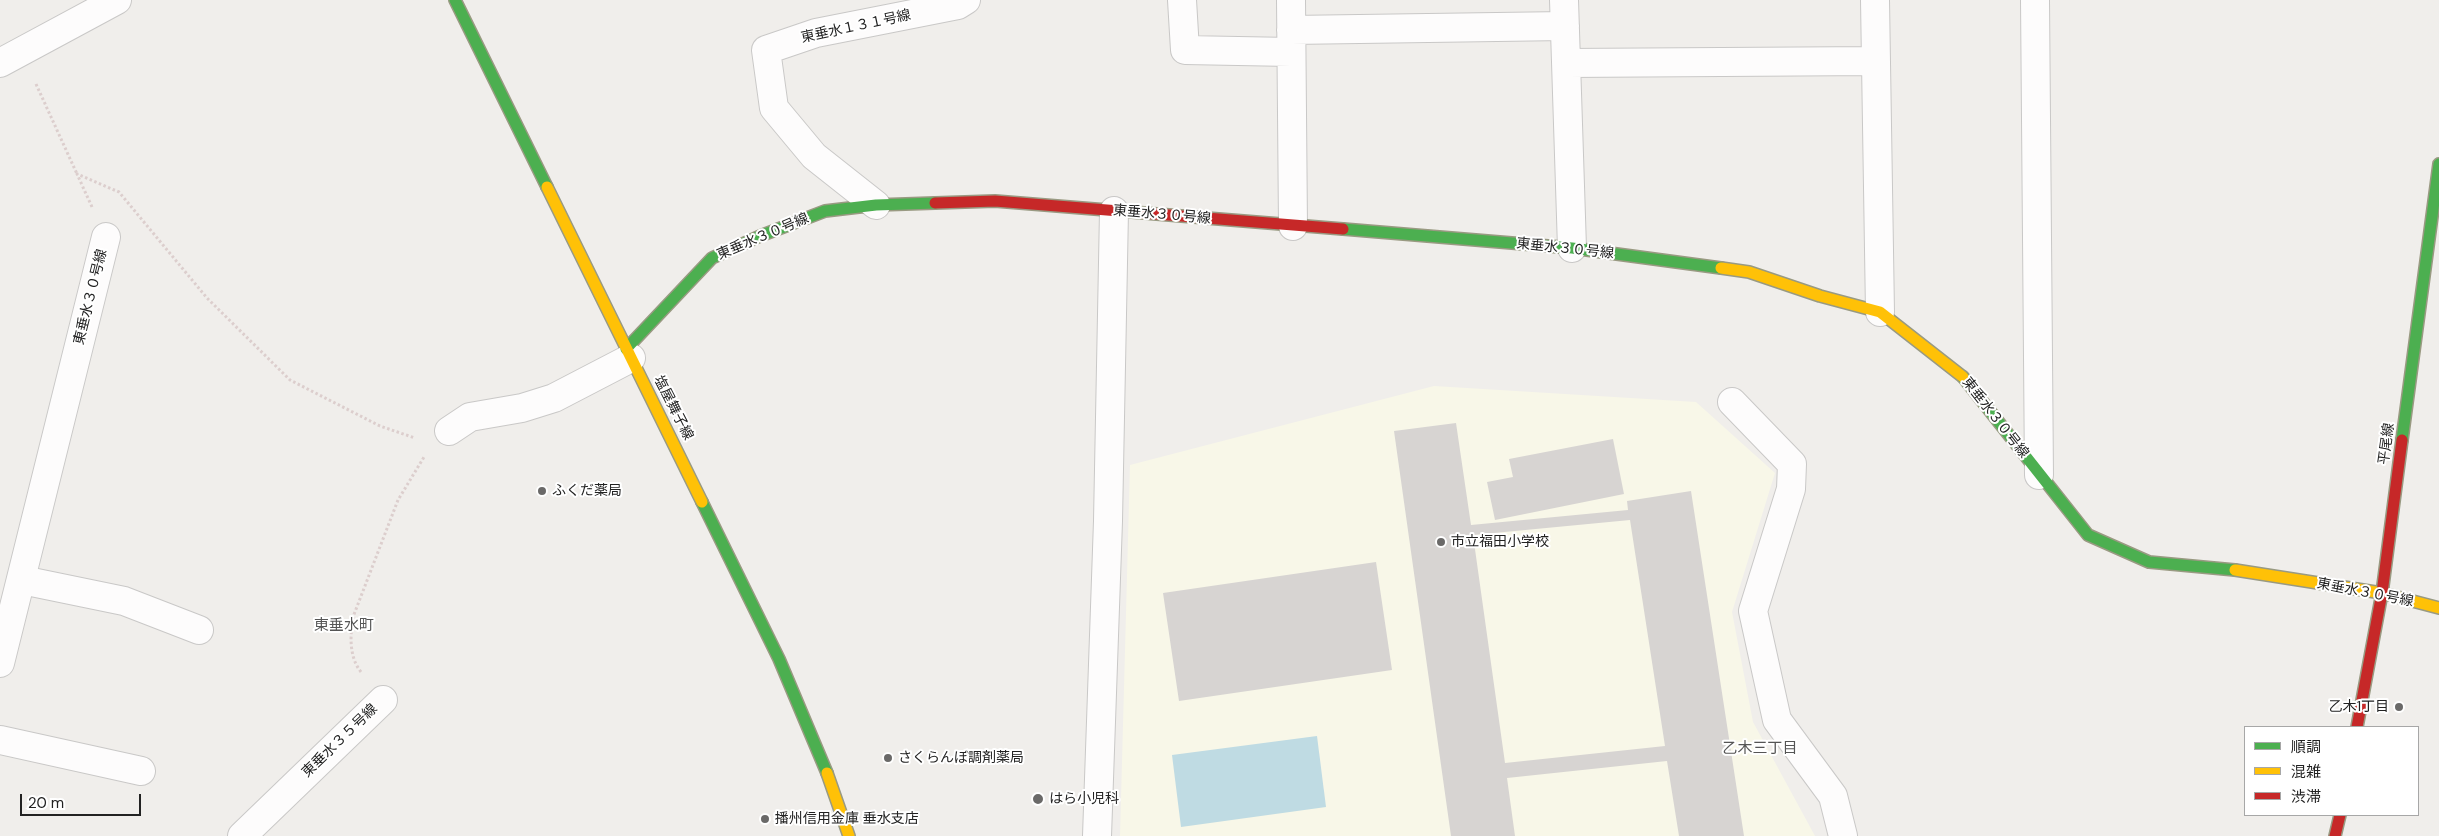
<!DOCTYPE html>
<html>
<head>
<meta charset="utf-8">
<style>
	body { margin:0 }
	#map { position:relative; width:2439px; height:836px; overflow:hidden; background:#f0eeeb; font-family:"DM Sans","Noto Sans JP",sans-serif }
	canvas { display:block }
	.legend { position:absolute; left:2244px; top:726px; width:175px; height:90px; box-sizing:border-box; background:#fff; border:1px solid #a7a7a7; margin:0; padding:6px 9px; list-style:none; font-size:15px; color:#222 }
	.legend li { display:flex; align-items:center; gap:10px; height:25px }
	.legend b { width:25px; border:1px solid #a7a7a7 }
	.scale { position:absolute; left:20px; top:794px; width:121px; height:22px; box-sizing:border-box; border:2px solid #222; border-top:0; padding-left:6px; font-size:15px; line-height:18px; white-space:nowrap; color:#222; -webkit-text-stroke:4px #fff; paint-order:stroke }
</style>
</head>
<body>
<div id="map">
<canvas width="2439" height="836"></canvas>
<ul class="legend">
<li><b style="height:6px;background:#4caf50"></b>順調</li>
<li><b style="height:6px;background:#ffc107"></b>混雑</li>
<li><b style="height:6px;background:#c62828"></b>渋滞</li>
</ul>
<div class="scale">20 m</div>
</div>
<script>
const g = document.querySelector('canvas').getContext('2d');
g.lineJoin = 'round';
function fillPath(path, color) { g.fillStyle = color; g.fill(path, 'evenodd'); }
function trace(path, color, width, dash) { g.strokeStyle = color; g.lineWidth = width; g.lineCap = dash ? 'butt' : 'round'; g.setLineDash(dash || []); g.stroke(path); }
function label(font, color, halo, rows, align = 'center') {
  g.font = font + ' "DM Sans","Noto Sans JP",sans-serif'; g.lineWidth = 4; g.setLineDash([]); g.textBaseline = 'middle'; g.strokeStyle = halo; g.fillStyle = color; for (const [text, x, y, turn = 0] of rows) {
    g.save(); g.translate(x, y); g.rotate((+turn || 0) * Math.PI / 180); g.textAlign = isNaN(turn) ? turn : align; if (halo) g.strokeText(text, 0, 0); g.fillText(text, 0, 0); g.restore();
  }
}
fillPath(new Path2D(`
	M1434,386L1696,402L1775,473L1732,612L1753,722L1815,836H1120L1130,465Z`), '#f8f7e8');
fillPath(new Path2D(`
	M1317,736L1326,807L1181,827L1172,755Z`), '#bfdbe3');
fillPath(new Path2D(`
	M1456,423L1471,525L1628,510L1627,501L1691,491L1744,836H1679L1667,761L1507,778L1515,836H1451L1394,431ZM1630,520L1665,746L1505,763L1473,535Z
	M1613,439L1624,494L1495,520L1487,482L1513,477L1509,459Z
	M1376,562L1392,670L1179,701L1163,593Z`), '#d7d4d2');
const street = new Path2D(`
	M1182,0L1185,50L1291,52
	M1291,0L1293,226
	M1564,0L1572,248
	M1875,0L1880,312
	M2035,0L2039,475
	M1291,30L1565,26
	M0,63L117,0
	M1567,63L1876,61
	M876,205L814,156L774,108L766,50L816,33L958,5L966,0
	M1732,402L1792,464L1791,489L1753,611L1777,720L1833,796L1843,836
	M449,431L470,417L522,408L554,398L631,358
	M22,580L124,601L199,630
	M0,663L106,237
	M0,740L141,771
	M242,836L383,700
	M1097,836L1108,521L1114,211`);
const fast = new Path2D(`
	M455,0L547,187
	M1343,229L1572,248L1721,268
	M626,349L712,258L760,236L825,211L876,205L935,203
	M1963,377L2088,535L2149,562L2235,570
	M2402,440L2439,164
	M702,502L779,659L827,773`);
const slow = new Path2D(`
	M547,187L702,502
	M1721,268L1749,272L1820,296L1880,312L1963,377
	M2235,570L2382,593L2439,608
	M827,773L849,836`);
const jam = new Path2D(`
	M935,203L995,201L1343,229
	M2357,727L2382,593L2402,440
	M2335,836L2340,815`);
trace(street, '#c9c8c7', 30);
trace(fast, '#999a82', 14);
trace(slow, '#999a82', 14);
trace(jam, '#999a82', 14);
trace(new Path2D(`
	M36,84L77,174
	M92,207L77,174L119,192L207,298L290,380L380,426L415,438
	M361,672C349,657 350,636 353,617L398,500L424,457`), '#dccecd', 3, [2.5, 2.5]);
trace(street, '#fdfcfc', 28);
trace(fast, '#4caf50', 11);
trace(slow, '#ffc107', 11);
trace(jam, '#c62828', 11);
for (const [x, y, r, color] of [
	[542,491,5,"#6a6968"],
	[1441,542,5,"#6a6968"],
	[2399,707,5,"#6a6968"],
	[888,758,5,"#6a6968"],
	[1038,799,6,"#6a6968"],
	[765,819,5,"#6a6968"]
]) { const dot = new Path2D(); dot.arc(x, y, r, 0, 2 * Math.PI); g.fillStyle = color; g.fill(dot); trace(dot, '#fff', 2); }
label('14px', '#222', '#fff', [
	["東垂水１３１号線",856,27,-12],
	["東垂水３０号線",1162,215,5],
	["東垂水３０号線",763,237,-23],
	["東垂水３０号線",1565,249,6],
	["東垂水３０号線",91,297,-76],
	["塩屋舞子線",673,408,63],
	["東垂水３０号線",1995,418,52],
	["平尾線",2387,444,-82],
	["東垂水３０号線",2365,593,11],
	["東垂水３５号線",340,741,-44]
]);
label('14px', '#222', '#fff', [
	["ふくだ薬局",552,491],
	["市立福田小学校",1451,542],
	["乙木1丁目",2389,707,"right"],
	["さくらんぼ調剤薬局",898,758],
	["はら小児科",1049,799],
	["播州信用金庫 垂水支店",775,819]
], 'left');
label('15px', '#555', '#fff', [
	["東垂水町",344,626],
	["乙木三丁目",1760,749]
]);
</script>
</body>
</html>
